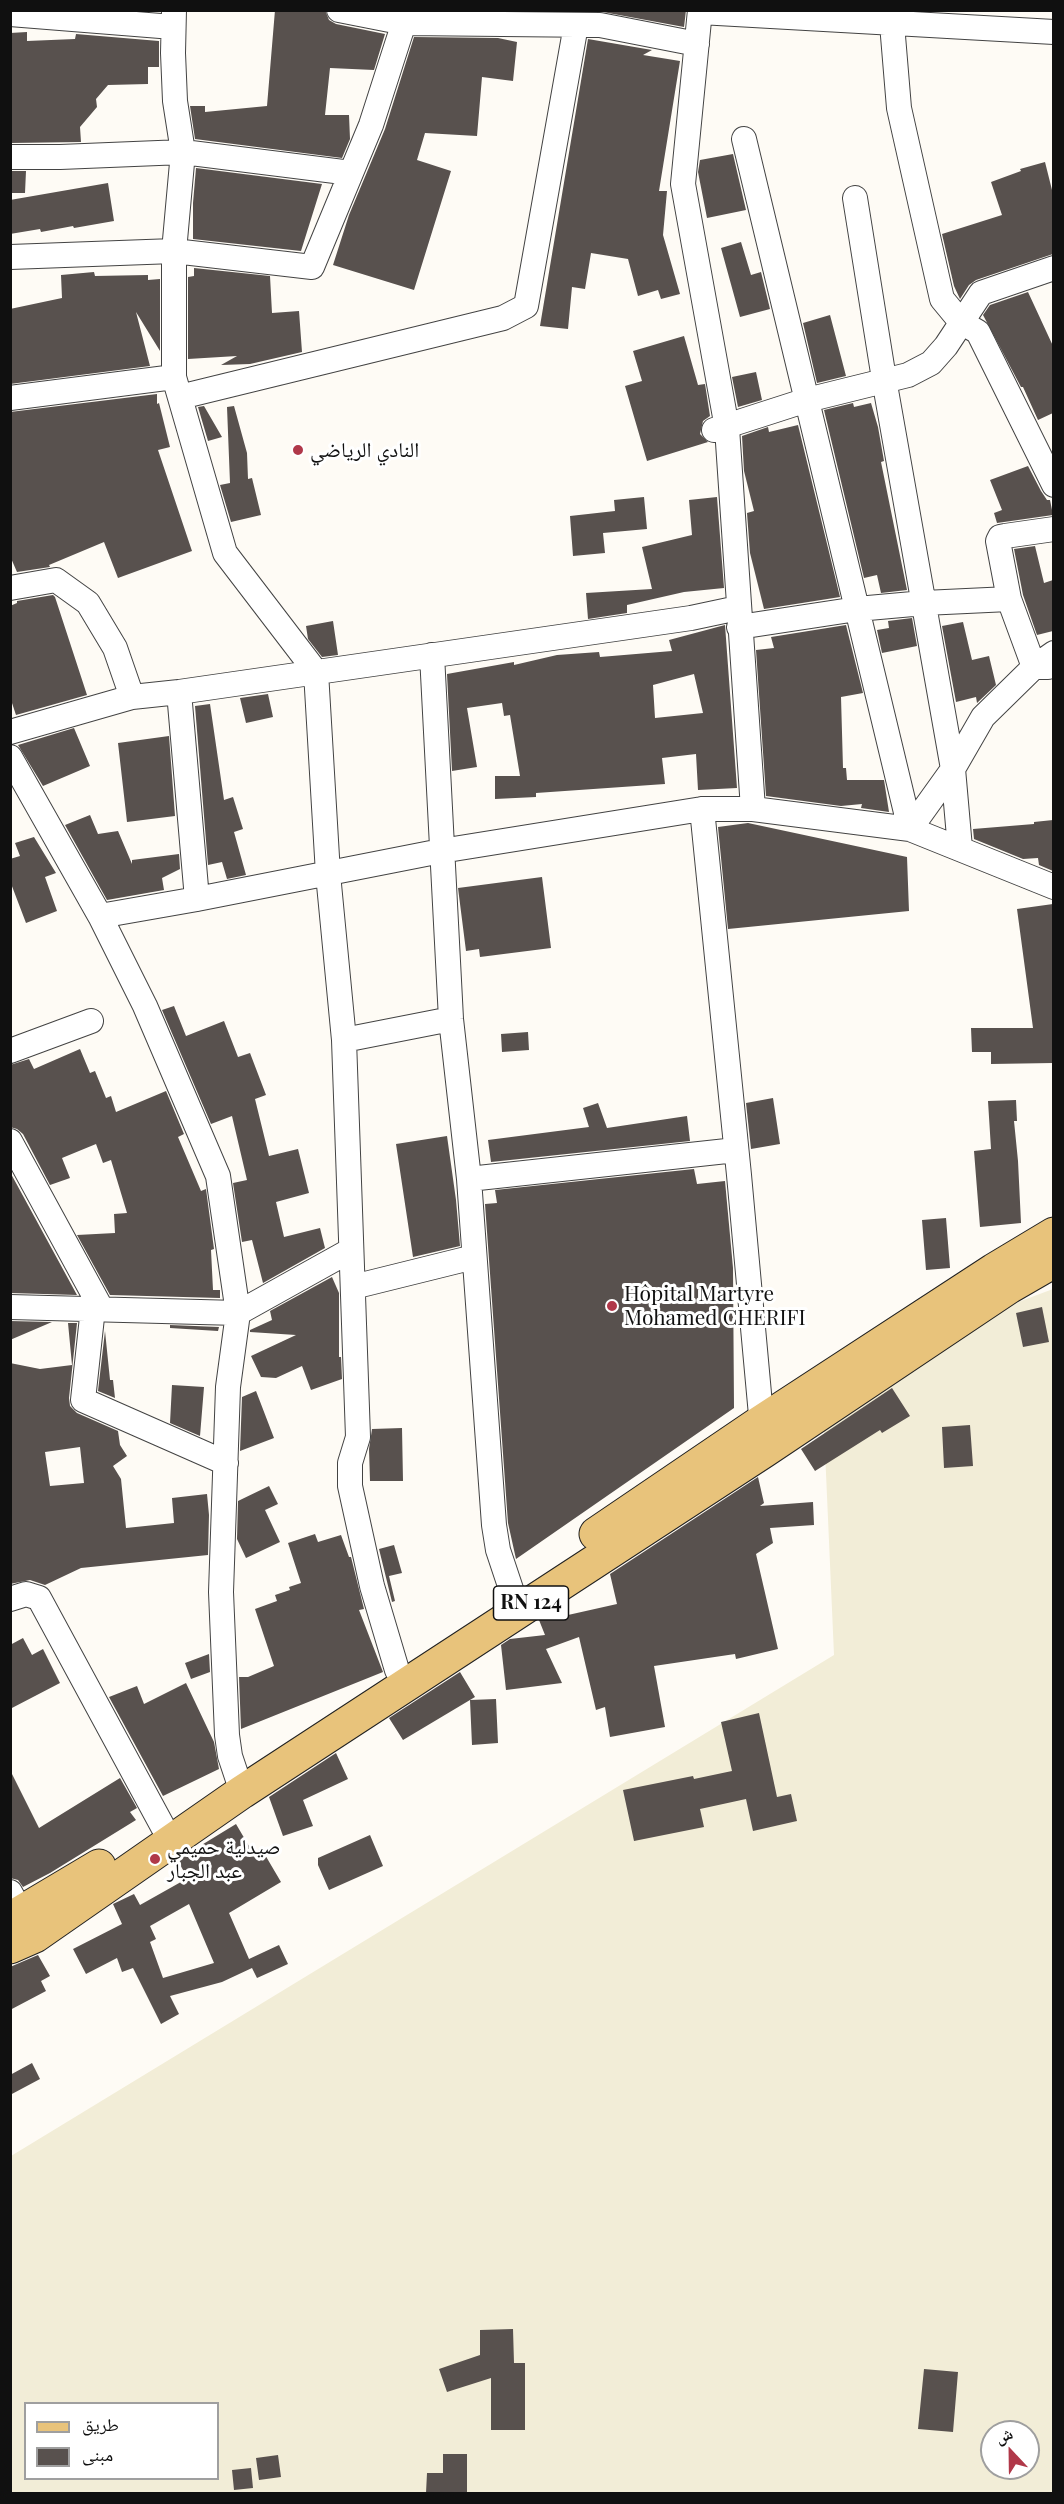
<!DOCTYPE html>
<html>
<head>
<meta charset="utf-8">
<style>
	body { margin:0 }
	#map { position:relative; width:1064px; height:2504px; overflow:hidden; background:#fefbf5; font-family:"Playfair Display","Noto Naskh Arabic",serif }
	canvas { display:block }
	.frame { position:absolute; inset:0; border:12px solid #101010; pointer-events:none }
	.legend { position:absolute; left:24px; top:2402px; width:195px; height:78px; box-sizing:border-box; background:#fff; border:2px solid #9f9f9f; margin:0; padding:8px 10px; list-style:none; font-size:18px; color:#101010 }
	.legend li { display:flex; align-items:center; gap:12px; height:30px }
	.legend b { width:30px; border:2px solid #9f9f9f }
	.north { position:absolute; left:980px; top:2420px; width:60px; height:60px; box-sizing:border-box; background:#fff; border:2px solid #9f9f9f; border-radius:50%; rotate:338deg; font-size:16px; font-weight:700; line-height:24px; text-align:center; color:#101010 }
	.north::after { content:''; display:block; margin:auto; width:21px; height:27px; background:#b03849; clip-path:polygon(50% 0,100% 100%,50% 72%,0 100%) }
</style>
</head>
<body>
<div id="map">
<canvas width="1064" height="2504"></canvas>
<div class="frame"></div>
<ul class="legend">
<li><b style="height:8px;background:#e8c37b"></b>طريق</li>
<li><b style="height:16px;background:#58514e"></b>مبنى</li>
</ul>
<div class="north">ش</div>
</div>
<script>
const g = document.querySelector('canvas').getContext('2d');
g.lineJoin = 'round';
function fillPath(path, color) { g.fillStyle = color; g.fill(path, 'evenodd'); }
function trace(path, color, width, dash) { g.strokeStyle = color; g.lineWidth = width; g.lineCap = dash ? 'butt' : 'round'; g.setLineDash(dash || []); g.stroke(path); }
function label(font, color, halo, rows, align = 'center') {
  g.font = font + ' "Playfair Display","Noto Naskh Arabic",serif'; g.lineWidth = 6; g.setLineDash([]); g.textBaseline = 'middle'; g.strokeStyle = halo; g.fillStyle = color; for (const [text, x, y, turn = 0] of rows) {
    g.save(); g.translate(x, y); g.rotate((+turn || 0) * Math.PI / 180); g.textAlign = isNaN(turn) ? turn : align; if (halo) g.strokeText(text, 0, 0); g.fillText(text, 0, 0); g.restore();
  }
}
fillPath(new Path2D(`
	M1053,1289V2493L11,2494V2156L834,1655L824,1428L1013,1304ZM26,2404H218V2478H26ZM992,2432H1028V2468H992Z`), '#f2edd7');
fillPath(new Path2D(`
	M275,10H325L329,20L336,24L385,34L374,70L330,68L325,115H349L350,139L342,158L195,139L190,106H205V112L267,106Z
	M592,10H686L684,27Z
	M27,32V41L75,39L76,34L159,41V67H148V84L108,85L96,99L97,107L80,127L81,142L10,143V33Z
	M414,37L498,38L517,42L513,81L482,77L477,136L425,133L417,160L451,171L414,290L333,265L349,215L385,129Z
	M588,39L652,50L643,55L680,61L659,191H667L663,235L680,294L661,299L658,290L638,296L628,259L591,253L585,289L572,287L568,329L540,326Z
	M733,154L746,210L707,218L698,172L700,160Z
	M1045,162L1053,194V254L976,280L969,285L960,299L954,286L942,234L1002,215L991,182L1021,171L1020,169Z
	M196,168L322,184L301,251L193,239V203Z
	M10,171H26L25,193H10Z
	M108,183L114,221L74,228L73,226L41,232L40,229L10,234V200Z
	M741,242L751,275L761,272L770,309L740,317L721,248Z
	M194,268L270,276L272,313L299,311L302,352L250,364L221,365L237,356L188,359V277L194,276Z
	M94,272L95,276L148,275V280L160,279V351L136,312L150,366L10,384V309L62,298L61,275Z
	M1028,292L1053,346V413L1038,420L1023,387H1021L983,315L990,305Z
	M830,315L846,376L817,383L803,323Z
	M684,336L698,385L705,384L710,416L703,421L700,434L708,442L647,461L625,386L642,381L633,351Z
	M756,372L762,400L738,407L732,377Z
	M157,394V404L159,403L170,447L158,450L192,551L118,578L104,542L49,565L50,567L17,572L10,556V412Z
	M853,403L854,407L871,403L878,427L884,461L881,462L907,590L881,593L877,575L864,578L824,410Z
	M204,406L222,437L208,441L198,407Z
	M234,406L247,453L248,479L252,478L261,515L231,522L220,485L230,483L227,407Z
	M798,425L840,597L764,609L750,553L747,513L754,511L744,471L742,436L768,427L769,432Z
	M1028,466L1041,491L1047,500H1050L1053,515L997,523L994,513L1002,510L990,480Z
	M644,497L647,529L603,533L605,553L573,556L570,516L615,511L614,500Z
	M717,497L724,588L684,592L627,605V613L588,619L586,593L652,589L642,547L692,535L689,500Z
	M1035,546L1044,583L1053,580V631L1037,635L1023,595L1014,549Z
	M53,595L55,597L87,695L16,715L10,697V606L17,603V601Z
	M912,618L917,646L882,653L877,630L889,628L888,621Z
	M333,621L338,655L322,657L308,639L306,626Z
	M963,622L972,660L989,656L996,685L977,703L976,697L956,702L942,626Z
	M725,625L737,788L698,790L696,754L662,758L665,784L536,793V797L495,799V776H520L510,715L504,716L502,703L467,708L477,767L452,771L447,674L514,662V665L557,655L599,652L600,657L672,651L669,640ZM694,674L703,713L655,718L653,685Z
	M846,625L863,693L841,697L843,768H846L847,780H884L889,812L861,808L862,804L841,806L766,796L756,650L774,648L771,637Z
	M268,694L273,717L246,723L240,698Z
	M210,704L224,800L233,797L243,829L234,832L246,875L227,879L222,862L208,865L195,706Z
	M74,728L90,766L43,786L18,745Z
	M169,736L175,816L127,822L118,743Z
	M90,815L98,834L118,831L132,864V860L179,854L180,869L162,878L164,890L107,900L65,825Z
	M1053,820V871L1039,865L1038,858L1023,859L974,839L973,829L1034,824V822Z
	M748,823L907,857L909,911L728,929L718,827Z
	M34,837L56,873L45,877L57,911L26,923L10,881V859L20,856L15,843Z
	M542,877L551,948L480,957L479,949L466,951L458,888Z
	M1053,904V1063L991,1064V1052H972L971,1028H1033L1017,909Z
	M174,1006L186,1036L224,1021L238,1057L250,1053L266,1095L255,1099L269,1156L298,1149L309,1193L276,1202L284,1237L320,1228L325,1248L263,1283L252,1240L242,1242L233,1183L247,1180L232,1116L211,1124L162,1010Z
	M528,1032L529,1050L502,1052L501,1034Z
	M80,1049L90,1073L95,1071L106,1098L111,1096L116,1112L166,1091L184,1134L178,1137L201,1191L206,1189L214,1249L211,1250L213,1290H220V1298L110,1295L77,1235L115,1233L114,1214L127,1213L111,1160L103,1163L96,1144L62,1158L70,1178L50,1185L23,1134L17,1129L10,1127V1065L29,1059L34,1069Z
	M773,1098L780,1144L751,1149L746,1103Z
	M1016,1100L1017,1121H1014L1018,1161L1021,1223L980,1227L974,1151L991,1149L988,1101Z
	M598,1103L607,1128L687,1116L690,1141L491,1162L488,1140L589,1127L583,1108Z
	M447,1136L456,1200L460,1246L413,1257L396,1144Z
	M694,1169L697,1184L725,1181L733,1268L734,1408L516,1559L508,1523L485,1204L497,1203L495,1190Z
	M10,1172L77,1295L10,1293Z
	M946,1218L950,1268L926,1270L922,1220Z
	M332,1277L339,1293V1357H341L342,1379L311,1390L302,1366L276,1378L261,1377L251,1356L296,1335L250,1332V1330L272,1320L270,1311Z
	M1042,1307L1049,1342L1023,1347L1016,1313Z
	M10,1321L52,1322L10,1340Z
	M68,1323H77L69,1398L70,1406L77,1413L118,1431L120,1445L127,1456L113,1466L121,1479L126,1528L174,1523L172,1498L207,1494L209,1515L208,1555L81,1568L45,1585L30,1580L10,1584V1363L40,1369L72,1365ZM80,1447L84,1483L50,1486L45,1452Z
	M170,1325L219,1327L218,1331L170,1328Z
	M105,1331L110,1380H113L115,1398L98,1391Z
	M172,1385L204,1387L200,1436L170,1423Z
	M892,1388L910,1416L882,1433L880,1430L815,1471L801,1449Z
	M256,1391L274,1438L240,1451L242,1397Z
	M970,1425L973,1466L944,1468L942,1427Z
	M402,1428L403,1481H370L369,1449L372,1429Z
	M758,1477L764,1503L760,1506L813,1502L814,1525L770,1528L773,1543L756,1554L778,1649L736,1659L735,1654L654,1666L665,1727L610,1737L605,1707L596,1710L579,1637L546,1649L562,1683L506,1690L501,1645L510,1639L545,1635L539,1620L564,1604L568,1615L617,1604L610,1574Z
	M269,1486L278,1504L265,1510L280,1542L246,1558L237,1539L238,1501Z
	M315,1534L318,1542L341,1535L349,1557H351L364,1609L359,1610L383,1672L241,1729L239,1677H248L274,1666L255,1609L277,1601L275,1595L290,1590L289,1587L301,1583L288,1543Z
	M394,1545L402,1573L389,1576L395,1601L392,1602L379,1549Z
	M23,1638L32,1655L43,1649L60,1683L10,1709V1645Z
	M209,1654L210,1672L191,1679L185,1663Z
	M460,1672L475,1697L403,1740L389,1718Z
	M186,1683L214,1742L219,1769L163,1796L109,1697L137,1686L144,1704Z
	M496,1699L498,1743L472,1745L470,1700Z
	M759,1713L777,1797L791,1794L797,1821L753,1831L746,1799L700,1809L704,1827L634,1841L623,1790L693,1776L694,1779L732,1771L721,1722Z
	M336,1753L348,1779L303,1800L313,1826L283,1836L269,1797Z
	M10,1770L39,1828L120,1778L137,1808L130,1812L136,1820L50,1873L23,1887L18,1880L10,1878Z
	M236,1824L253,1853L261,1848L281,1882L229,1913L249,1959L279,1945L288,1964L257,1978L252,1968L222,1982L170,1996L179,2014L161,2024L133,1968L122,1972L117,1958L86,1974L73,1949L122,1924L113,1904L134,1894L140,1905L188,1878L177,1860ZM189,1904L214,1963L163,1978L150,1942L156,1939L150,1926Z
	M370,1835L383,1866L329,1890L318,1865V1858Z
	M38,1955L50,1976L41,1981L46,1991L10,2010V1967Z
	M32,2063L40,2079L10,2095V2075Z
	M513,2329L514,2363H525V2430H491V2378L447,2392L439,2369L480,2355V2330Z
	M924,2369L958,2372L953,2432L918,2429Z
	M443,2454H467V2493H426L427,2473H443Z
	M278,2455L281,2477L259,2480L256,2458Z
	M251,2468L253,2488L234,2490L232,2470Z`), '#58514e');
const minor = new Path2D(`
	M174,10L173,53L175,101L183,152L174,251V377L225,553L316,672L328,874L344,1040L358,1437L350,1463V1486L372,1586L397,1670
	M339,10L405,23L600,25L697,44
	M700,10L683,184L727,428L753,809
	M700,12L1054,32
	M10,14L173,27
	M892,24L899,108L942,299L961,322L978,332L1054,485
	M744,139L910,829
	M10,157H60L183,152L351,173
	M855,198L884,379L953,769L960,848
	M10,257L174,251L312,267L371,125L408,10
	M180,397L503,318L526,306L576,25
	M10,398L174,377
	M714,430L807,400L908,375L931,363L946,346L981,293L1054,268
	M10,588L56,580L88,603L115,648L132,697
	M739,627L857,609L924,603L1009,599
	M432,655L451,1019L469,1179L494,1525L498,1550L512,1592
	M1048,667H1034L1009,599L998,541L1000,537L1005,536L1054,529
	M179,692L197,899
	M10,732L132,697L179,692L691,618L738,608
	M10,757L100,916L145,1006L218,1176L238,1313L228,1387L221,1592L227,1735L230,1756L242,1792
	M702,809L739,1175L763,1437
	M910,829L953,769L983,717L1034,667L1054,653
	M100,916L197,899L441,851L702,809H753L910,829L1054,887
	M344,1040L451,1019
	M10,1051L91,1021
	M10,1141L101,1308
	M469,1179L736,1150
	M353,1287L474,1257
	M10,1307L238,1313L351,1250
	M93,1308L83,1400L226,1463
	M10,1599L26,1594L39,1598L163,1827
	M10,1892L29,1927`);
const primary = new Path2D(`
	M596,1534L761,1422L994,1270L1054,1234
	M10,1919L99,1866
	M10,1947L35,1936L242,1792L764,1451L1009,1287L1054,1261`);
trace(minor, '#434343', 26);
trace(primary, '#212121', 35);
trace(minor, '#fff', 24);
trace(primary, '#e8c37b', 33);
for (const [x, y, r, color] of [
	[298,450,6,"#b03849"],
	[612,1306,6,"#b03849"],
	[155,1859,6,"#b03849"]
]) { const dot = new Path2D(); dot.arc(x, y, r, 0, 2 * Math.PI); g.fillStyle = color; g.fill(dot); trace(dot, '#fff', 2); }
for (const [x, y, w] of [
	[531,1603,75]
]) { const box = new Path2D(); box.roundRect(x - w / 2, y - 17, w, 34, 4.5); g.fillStyle = '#fff'; g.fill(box); trace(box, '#101010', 1.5); }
label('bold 20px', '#101010', null, [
	["RN 124",531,1603]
]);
label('21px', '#101010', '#fff', [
	["النادي الرياضي",310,450],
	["Hôpital Martyre",624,1294],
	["Mohamed CHERIFI",624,1318],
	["صيدلية حميمي",167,1847],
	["عبد الجبار",167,1871]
], 'left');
</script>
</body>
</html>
